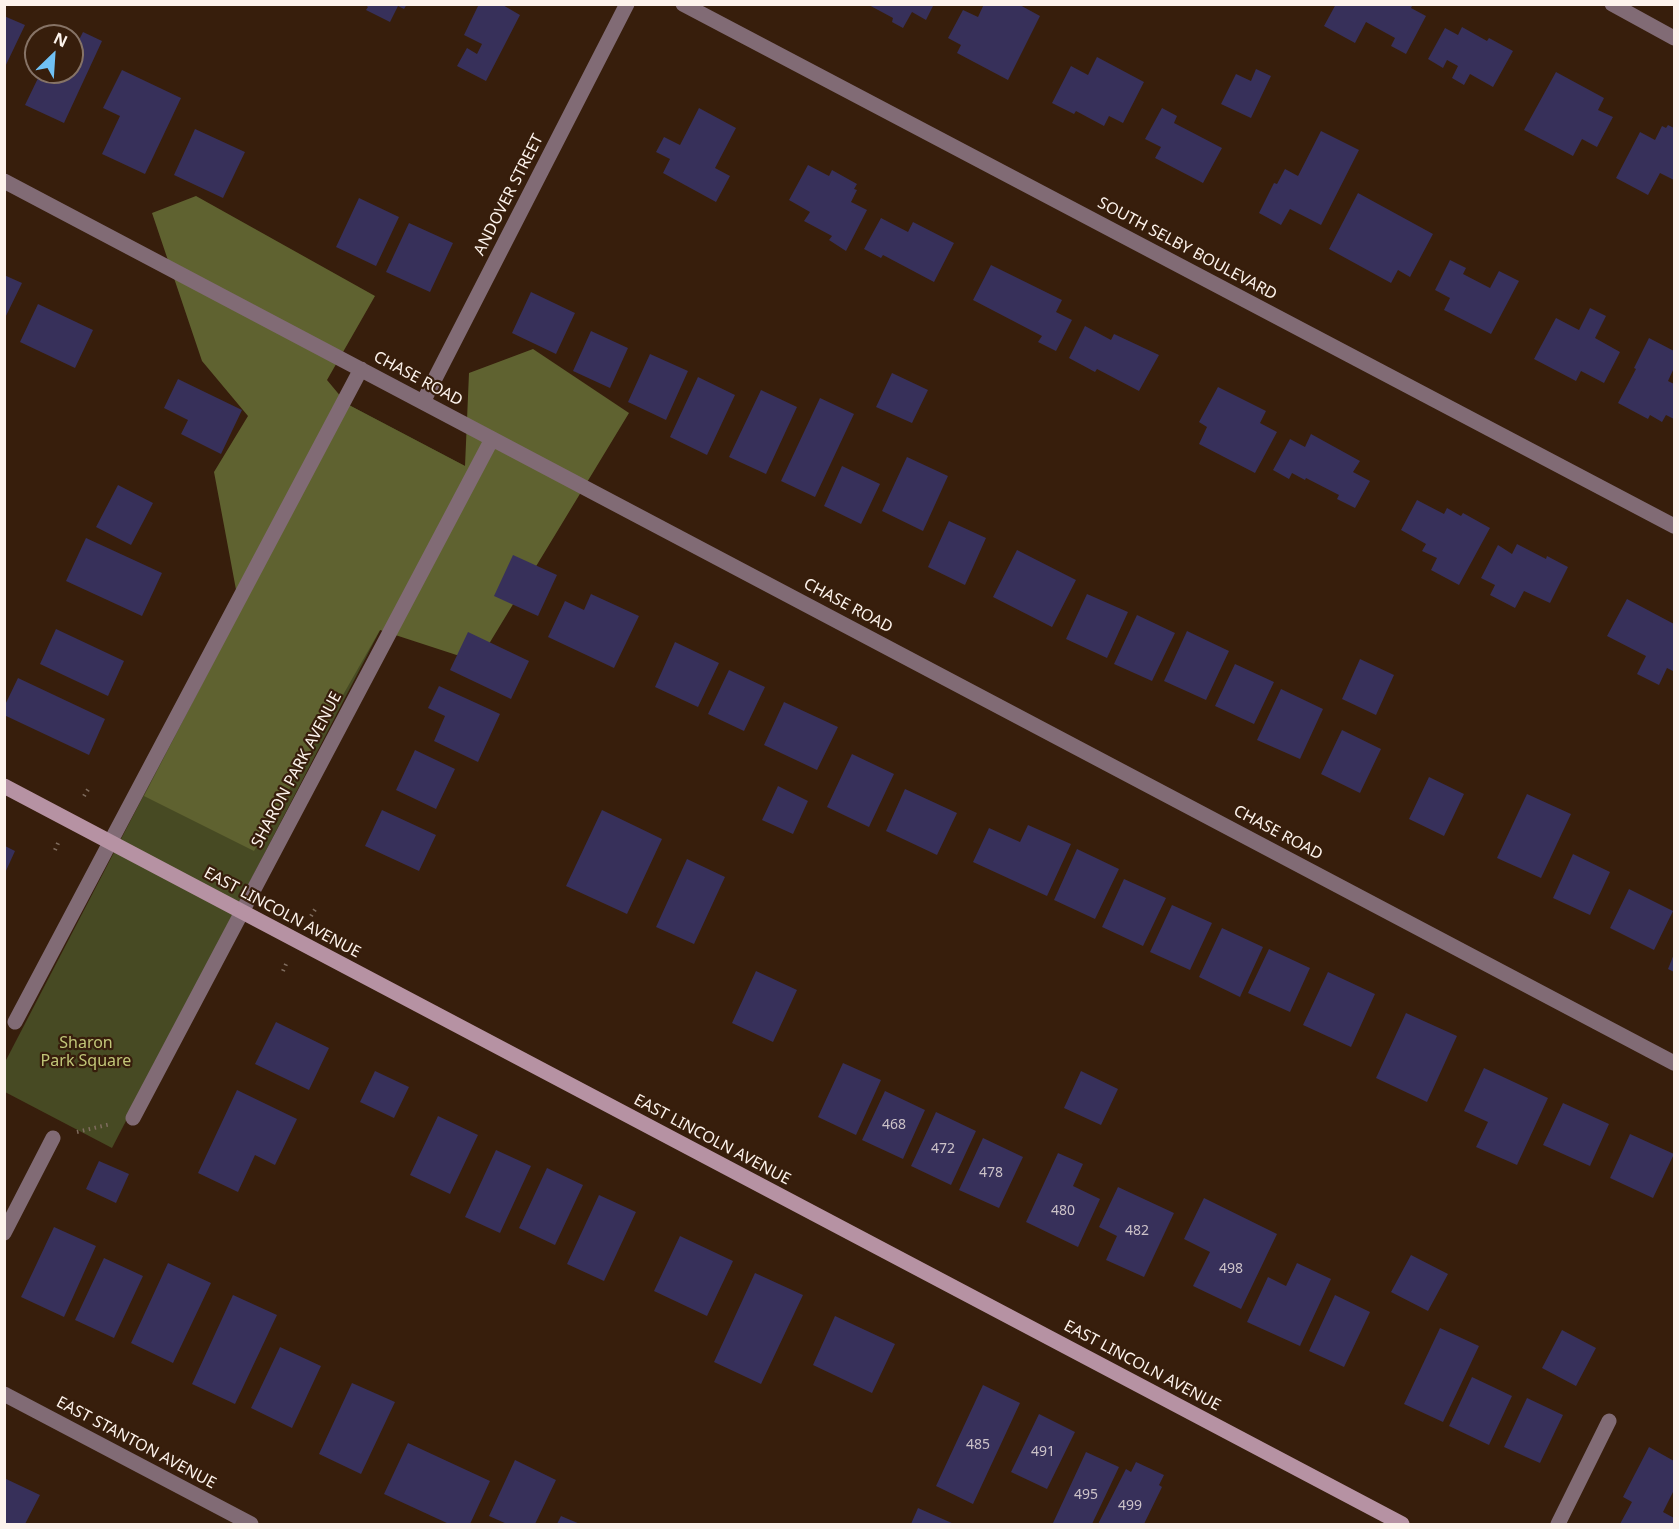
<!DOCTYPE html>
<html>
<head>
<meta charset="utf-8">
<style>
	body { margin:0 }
	#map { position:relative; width:1679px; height:1529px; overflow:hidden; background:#371e0c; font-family:"Noto Sans",sans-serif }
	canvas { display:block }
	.frame { position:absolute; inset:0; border:6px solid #fdf3ec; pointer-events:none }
	.north { position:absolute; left:24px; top:24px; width:60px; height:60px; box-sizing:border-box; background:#371e0c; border:2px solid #867366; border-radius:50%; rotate:25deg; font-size:16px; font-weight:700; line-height:24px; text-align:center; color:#fdf3ec }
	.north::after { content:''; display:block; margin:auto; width:21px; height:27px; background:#70c1f4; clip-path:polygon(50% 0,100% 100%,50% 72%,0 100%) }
</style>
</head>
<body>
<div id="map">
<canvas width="1679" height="1529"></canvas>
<div class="frame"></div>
<div class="north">N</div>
</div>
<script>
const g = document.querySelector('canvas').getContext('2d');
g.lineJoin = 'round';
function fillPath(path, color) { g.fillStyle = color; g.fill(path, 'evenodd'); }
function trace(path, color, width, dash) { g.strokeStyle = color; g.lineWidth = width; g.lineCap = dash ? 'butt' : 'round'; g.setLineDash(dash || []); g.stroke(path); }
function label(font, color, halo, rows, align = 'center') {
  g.font = font + ' "Noto Sans",sans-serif'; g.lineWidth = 4.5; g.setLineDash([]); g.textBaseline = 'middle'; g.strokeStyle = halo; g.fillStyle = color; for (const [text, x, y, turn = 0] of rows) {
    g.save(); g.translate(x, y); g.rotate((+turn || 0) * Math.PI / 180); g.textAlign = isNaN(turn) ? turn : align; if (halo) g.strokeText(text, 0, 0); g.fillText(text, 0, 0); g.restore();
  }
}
fillPath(new Path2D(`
	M347,404L465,466L112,1148L5,1092L4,1064Z`), '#474a23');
fillPath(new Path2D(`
	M196,196L375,296L327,380L347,404L465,466L469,373L533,349L629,413L478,662L380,630L254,851L144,796L240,611L214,472L248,416L202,361L152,213Z`), '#5f6230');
fillPath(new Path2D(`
	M364,4H407L404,9L398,6L390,22L366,10L368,7Z
	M479,4H501L520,15L486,81L457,66L467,48L477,54L482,44L464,35Z
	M867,4H934L926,20L912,12L903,28L892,22L893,18Z
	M984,4H1018L1040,16L1008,80L957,53L961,45L948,38L963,10L978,17Z
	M1336,4H1413L1411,8L1426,16L1406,54L1391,46L1395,38L1366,22L1355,43L1324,26Z
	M4,16L25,25L4,69Z
	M1462,27L1487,41L1489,38L1513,51L1493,87L1470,74L1464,85L1452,78L1458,66L1447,60L1443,68L1428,59L1445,28L1458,35Z
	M83,32L102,41L64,123L25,105L41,72H72V54Z
	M1097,57L1144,82L1123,123L1109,116L1104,126L1076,111L1074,114L1052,103L1071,66L1088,75Z
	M1256,69L1271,76L1251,118L1221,104L1236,74L1251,81Z
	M122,70L181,98L145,174L102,154L120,116L103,108Z
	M1556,72L1604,98L1598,110L1613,117L1597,147L1582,139L1573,156L1524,130Z
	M699,108L736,128L715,168L730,176L716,202L663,173L670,159L656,152L664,137L680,145Z
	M1162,108L1177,116L1174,123L1222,148L1203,183L1155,158L1161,147L1145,139Z
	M1668,125L1674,128V180L1660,173L1648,195L1616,178L1640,132L1655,140L1662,126L1666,128Z
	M195,129L245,152L223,198L174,175Z
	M1321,131L1359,150L1321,225L1290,209L1281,225L1259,213L1274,183L1277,184L1285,169L1298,176Z
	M808,165L829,176L832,170L857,184L854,189L857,190L851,202L867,210L846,251L829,240L832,236L804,221L810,212L789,200Z
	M1358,193L1433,234L1410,277L1398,270L1391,283L1329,249Z
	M359,198L399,217L376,266L336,247Z
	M881,218L908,232L913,222L954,243L934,282L883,255L881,258L864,249Z
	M409,223L453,243L430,292L386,272Z
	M1450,260L1466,268L1463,274L1490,288L1499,271L1519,281L1491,334L1444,310L1450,298L1435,290Z
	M991,265L1062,300L1056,312L1072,320L1056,351L1038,342L1042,336L973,300Z
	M4,275L22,283L4,320Z
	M531,292L575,313L556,354L512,333Z
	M38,304L93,330L75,368L20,342Z
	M1590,308L1606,316L1595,338L1620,352L1604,383L1581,371L1576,381L1534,359L1556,318L1579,330Z
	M1085,326L1111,340L1114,334L1159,355L1139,391L1097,369L1095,372L1069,358Z
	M591,331L628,348L610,388L573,371Z
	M1649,338L1674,351V368L1668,381L1674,384V419L1666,415L1662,422L1650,415L1648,419L1618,403L1636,369L1634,368Z
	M650,354L688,371L666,420L628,402Z
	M892,373L928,390L912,423L876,407Z
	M698,377L735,395L707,455L670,437Z
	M178,379L242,410L221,454L181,434L188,420L164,408Z
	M1218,387L1266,411L1260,423L1277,432L1255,473L1199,444L1207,427L1199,422Z
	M761,390L797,407L766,474L729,457Z
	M820,398L854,414L815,497L781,481Z
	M1311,434L1360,461L1353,472L1370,481L1355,508L1337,499L1339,495L1306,478L1305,480L1292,473L1289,479L1273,470L1290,439L1305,447Z
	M907,457L948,476L923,531L882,511Z
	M842,466L880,484L861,524L824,506Z
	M118,485L153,503L131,545L96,527Z
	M1417,500L1444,514L1447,508L1461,516L1463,513L1490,528L1459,585L1431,570L1437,558L1422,551L1426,544L1401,530Z
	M949,521L986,538L965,585L928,567Z
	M86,538L162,573L142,616L66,581Z
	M1517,544L1546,559L1547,556L1568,567L1550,603L1524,591L1515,608L1490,595L1495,585L1481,578L1498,545L1512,554Z
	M1017,550L1076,580L1052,627L993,597Z
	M513,555L557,575L538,616L494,596Z
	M591,594L639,616L614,668L548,637L565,601L584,610Z
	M1087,594L1128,612L1107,658L1066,639Z
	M1627,599L1674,624V668L1673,671L1667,668L1659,685L1637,674L1646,656L1607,636Z
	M1137,615L1175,633L1152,681L1114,664Z
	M56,629L124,661L108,696L40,664Z
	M1187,631L1229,651L1206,700L1164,681Z
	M468,632L529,661L511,699L450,670Z
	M675,642L719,663L698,707L655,687Z
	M1360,659L1394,675L1376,715L1342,699Z
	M1235,664L1274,682L1254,724L1215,706Z
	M729,670L765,687L744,731L708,714Z
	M18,678L105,719L89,755L4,715V707Z
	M439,686L500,714L478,762L434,741L445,716L428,708Z
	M1281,689L1323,709L1300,759L1257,740Z
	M784,702L838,727L817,770L764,745Z
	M1342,730L1381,749L1360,793L1321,774Z
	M415,750L455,769L436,809L396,790Z
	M852,754L894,774L869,827L827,807Z
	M1429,777L1464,794L1444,836L1409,819Z
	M778,786L808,801L793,834L762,820Z
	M905,789L957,813L937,855L886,831Z
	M1527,794L1571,814L1541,878L1497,858Z
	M382,810L436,835L419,871L365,846Z
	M602,810L662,839L627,914L566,886Z
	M1028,825L1071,844L1047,896L973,862L989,828L1020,842Z
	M5,846L15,851L5,873Z
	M1077,849L1119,869L1095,919L1054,900Z
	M1573,854L1610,872L1590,915L1553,898Z
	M687,859L725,877L694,944L656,927Z
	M1124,879L1166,898L1143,946L1102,927Z
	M1629,889L1673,911L1654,950L1610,928Z
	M1172,905L1212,923L1190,970L1150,952Z
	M1222,928L1263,947L1240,997L1199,977Z
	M1269,949L1310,968L1290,1012L1248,993Z
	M1674,954V972L1668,969Z
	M756,971L797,990L773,1042L732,1023Z
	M1328,972L1375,994L1351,1047L1303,1025Z
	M1406,1013L1457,1036L1427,1102L1376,1078Z
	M276,1022L329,1048L309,1090L255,1064Z
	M843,1063L881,1080L856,1135L818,1117Z
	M1484,1068L1548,1098L1517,1165L1476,1147L1488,1122L1464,1111Z
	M375,1071L409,1087L394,1118L360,1102Z
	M1081,1071L1118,1089L1101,1125L1064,1108Z
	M237,1090L297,1119L275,1165L255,1155L238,1192L198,1173Z
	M885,1091L925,1110L903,1159L862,1140Z
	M1563,1103L1609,1124L1590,1166L1543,1145Z
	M936,1112L976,1131L951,1185L911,1166Z
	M438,1116L478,1135L450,1194L410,1175Z
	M1630,1134L1674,1154L1653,1198L1610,1178Z
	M983,1138L1023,1157L999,1208L959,1190Z
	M496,1150L531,1166L500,1233L465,1217Z
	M1058,1153L1083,1164L1073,1186L1100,1199L1078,1247L1026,1222Z
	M99,1161L129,1174L116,1203L86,1189Z
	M547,1168L583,1185L555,1245L519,1228Z
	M1118,1187L1174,1213L1144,1277L1106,1260L1117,1236L1099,1227Z
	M599,1195L636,1212L604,1281L567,1264Z
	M1204,1198L1277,1234L1241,1309L1193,1286L1210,1252L1184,1239Z
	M54,1227L96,1246L64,1317L21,1297Z
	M680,1236L733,1261L707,1316L654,1291Z
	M1411,1255L1448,1274L1428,1311L1391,1292Z
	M104,1258L143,1276L114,1338L75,1320Z
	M168,1263L211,1283L173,1363L131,1343Z
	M1297,1263L1331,1279L1300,1346L1247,1322L1268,1277L1286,1286Z
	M755,1273L803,1295L761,1384L714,1362Z
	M233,1295L277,1315L235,1404L192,1384Z
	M1335,1295L1370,1312L1344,1367L1309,1351Z
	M835,1316L895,1344L872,1393L813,1365Z
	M1440,1328L1479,1346L1443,1422L1404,1404Z
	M1562,1330L1596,1348L1576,1386L1542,1368Z
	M280,1347L321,1366L292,1428L251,1408Z
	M1472,1377L1512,1396L1489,1445L1449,1426Z
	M352,1383L395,1402L361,1474L319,1454Z
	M983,1385L1020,1403L973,1504L936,1486Z
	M1527,1398L1563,1415L1540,1463L1504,1447Z
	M1039,1414L1075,1432L1047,1489L1011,1472Z
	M408,1443L490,1481L470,1524H449L384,1494Z
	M1649,1447L1674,1461V1490L1663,1512L1674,1518V1524H1620L1632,1502L1623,1497Z
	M1086,1452L1119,1467L1092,1524H1055L1053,1523Z
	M515,1460L556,1480L535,1524H507L489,1516Z
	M1136,1462L1164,1475L1159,1485L1162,1487L1144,1524H1098L1126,1469L1131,1472Z
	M4,1478L40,1495L25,1524H4Z
	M918,1508L954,1524H911Z
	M561,1516L580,1524H557Z`), '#37305a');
trace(new Path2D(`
	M84,796L89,788
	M55,850L59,841
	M311,916L316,908
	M283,971L287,962
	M77,1132L111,1124`), '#7f6c5e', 4, [1.5, 4.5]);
trace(new Path2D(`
	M683,4L1674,526
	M1612,4L1674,38
	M4,181L1674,1063
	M423,402L627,4
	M15,1022L361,369
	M133,1118L492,439
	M4,1233L53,1138
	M4,1394L251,1524
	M1558,1524L1609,1421`), '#816b75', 15);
trace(new Path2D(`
	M4,786L1402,1524`), '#b692a3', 15);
label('14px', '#ccc2c8', null, [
	["468",894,1125],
	["472",943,1149],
	["478",991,1173],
	["480",1063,1211],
	["482",1137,1231],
	["498",1231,1269],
	["485",978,1445],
	["491",1043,1452],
	["495",1086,1495],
	["499",1130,1506]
]);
label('16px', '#fdf3ec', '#371e0c', [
	["ANDOVER STREET",509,195,-63],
	["SOUTH SELBY BOULEVARD",1187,249,28],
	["CHASE ROAD",418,379,28],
	["CHASE ROAD",848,606,28],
	["SHARON PARK AVENUE",297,770,-62],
	["CHASE ROAD",1278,833,28],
	["EAST LINCOLN AVENUE",282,913,28],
	["EAST LINCOLN AVENUE",712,1140,28],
	["EAST LINCOLN AVENUE",1142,1366,28],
	["EAST STANTON AVENUE",136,1443,28]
]);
label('16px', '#c1c678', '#371e0c', [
	["Sharon",86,1043],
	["Park Square",86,1061]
]);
</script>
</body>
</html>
